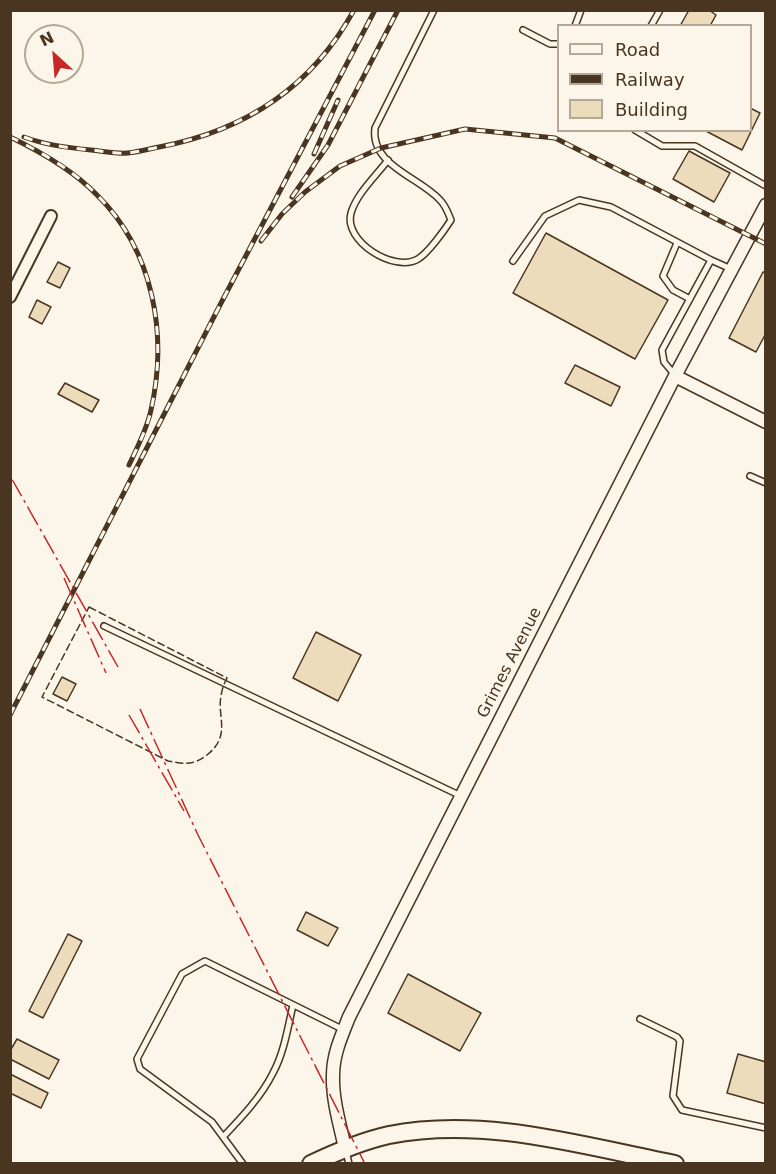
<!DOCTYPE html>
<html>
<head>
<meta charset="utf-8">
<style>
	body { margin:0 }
	#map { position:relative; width:776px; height:1174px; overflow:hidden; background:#fbf6e9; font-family:"DejaVu Sans",sans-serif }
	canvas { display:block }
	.frame { position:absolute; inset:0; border:12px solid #4a3520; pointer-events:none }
	.legend { position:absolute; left:557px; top:24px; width:195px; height:108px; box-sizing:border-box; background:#fbf6e9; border:2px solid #b4a999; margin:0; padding:8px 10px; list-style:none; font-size:18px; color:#4a3520 }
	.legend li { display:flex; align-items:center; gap:12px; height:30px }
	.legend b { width:30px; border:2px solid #b4a999 }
	.north { position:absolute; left:24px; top:24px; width:60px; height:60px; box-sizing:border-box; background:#fbf6e9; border:2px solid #b4a999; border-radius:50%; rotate:334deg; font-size:16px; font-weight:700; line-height:24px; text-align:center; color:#4a3520 }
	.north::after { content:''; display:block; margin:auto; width:21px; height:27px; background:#c62828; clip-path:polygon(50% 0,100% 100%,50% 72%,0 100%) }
</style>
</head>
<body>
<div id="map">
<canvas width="776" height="1174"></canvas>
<div class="frame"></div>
<ul class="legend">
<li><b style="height:8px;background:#fbf6e9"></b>Road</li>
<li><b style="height:8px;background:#4a3520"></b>Railway</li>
<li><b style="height:16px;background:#ecdcbc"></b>Building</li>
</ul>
<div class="north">N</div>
</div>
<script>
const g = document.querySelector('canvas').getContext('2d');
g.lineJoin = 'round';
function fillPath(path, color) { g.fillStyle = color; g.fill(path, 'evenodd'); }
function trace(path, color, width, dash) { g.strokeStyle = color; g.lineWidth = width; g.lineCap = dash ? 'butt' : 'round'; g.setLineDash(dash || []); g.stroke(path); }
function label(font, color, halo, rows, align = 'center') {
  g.font = font + ' "DejaVu Sans",sans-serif'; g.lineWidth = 4.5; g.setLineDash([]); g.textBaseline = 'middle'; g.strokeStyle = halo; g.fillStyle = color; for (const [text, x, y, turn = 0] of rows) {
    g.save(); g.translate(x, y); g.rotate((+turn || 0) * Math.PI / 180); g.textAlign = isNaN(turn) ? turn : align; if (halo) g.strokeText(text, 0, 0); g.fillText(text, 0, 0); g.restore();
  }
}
const building = new Path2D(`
	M689,10H709L716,15L710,26H680Z
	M750,108L760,113L742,150L704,130H750Z
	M689,151L730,173L714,202L673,179Z
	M546,233L668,300L635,359L513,293Z
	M58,262L70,268L60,288L47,282Z
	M763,272L766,273V333L756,352L729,338Z
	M37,300L51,307L42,324L29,317Z
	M575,365L620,387L611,406L565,383Z
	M65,383L99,400L92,412L58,394Z
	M316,632L361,655L338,701L293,678Z
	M62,677L76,684L67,701L53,694Z
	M306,912L338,928L328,946L297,930Z
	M68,934L82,941L43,1018L29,1011Z
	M408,974L481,1013L460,1051L388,1013Z
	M17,1039L59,1060L49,1079L10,1059V1051Z
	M738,1054L766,1062V1104L727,1093Z
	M10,1074L48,1093L41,1108L10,1093Z`);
fillPath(building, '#ecdcbc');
trace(building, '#4a3520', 1.5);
const service = new Path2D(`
	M575,26L581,10
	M651,26L660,10
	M523,30L550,44H558
	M635,130L662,146H695L766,186
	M388,160C376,176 357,193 351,213C343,241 394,273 418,259C428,253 444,231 451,220C448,213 446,206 440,200C419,177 370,165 375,128L434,10
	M677,243L663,276L673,290L690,299
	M513,261L545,216L579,200L611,207L711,260
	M674,374L664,362L662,350L711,260L731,269
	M750,476L766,483
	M104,626L461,796
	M640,1019L677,1037L680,1041L673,1096L682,1110L766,1128
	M223,1137C242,1117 261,1097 273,1073C284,1053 288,1027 293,1005
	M346,1151L349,1164
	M243,1164L212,1122L140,1069L137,1059L182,974L205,961L344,1030`);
const minor = new Path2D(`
	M10,297L51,216`);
const tertiary = new Path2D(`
	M675,376L766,422
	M345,1148C340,1125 332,1099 333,1075C333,1054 342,1035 349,1017L675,376L766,205`);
const primary = new Path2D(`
	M311,1164C336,1152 362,1141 389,1135C484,1116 583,1146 675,1164`);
trace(service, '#4a3520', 8);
trace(minor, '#4a3520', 14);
trace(tertiary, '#4a3520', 15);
trace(primary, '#4a3520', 20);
trace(service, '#fbf6e9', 5);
trace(minor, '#fbf6e9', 10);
trace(tertiary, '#fbf6e9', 12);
trace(primary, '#fbf6e9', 16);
const rail = new Path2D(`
	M10,137C41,152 73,170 97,195C154,251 168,335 151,410C147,429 137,448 129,465
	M24,137C45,145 69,148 91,150C103,151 116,154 128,153C138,152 149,149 159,147C244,131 312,87 354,10
	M314,154L338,100
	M292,197L328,145L398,10
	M261,241L282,214L305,192L340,166L381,148L465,129L555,138L766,244
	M10,715L220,305L375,10`);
trace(rail, '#4a3520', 5);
trace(rail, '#fbf6e9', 3, [9]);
trace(new Path2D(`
	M89,607L227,678C225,682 223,686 222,691C215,716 233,734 207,755C192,766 185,764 168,761L42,697Z`), '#4a3520', 1.5, [8, 3]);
trace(new Path2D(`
	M10,479L13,481L118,667
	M64,578L106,673
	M140,709L198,835L365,1164
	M129,715L184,811`), '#c62828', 1.5, [21, 4.5, 3, 4.5]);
label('16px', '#4a3520', '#fbf6e9', [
	["Grimes Avenue",510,663,-63]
]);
</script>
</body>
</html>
